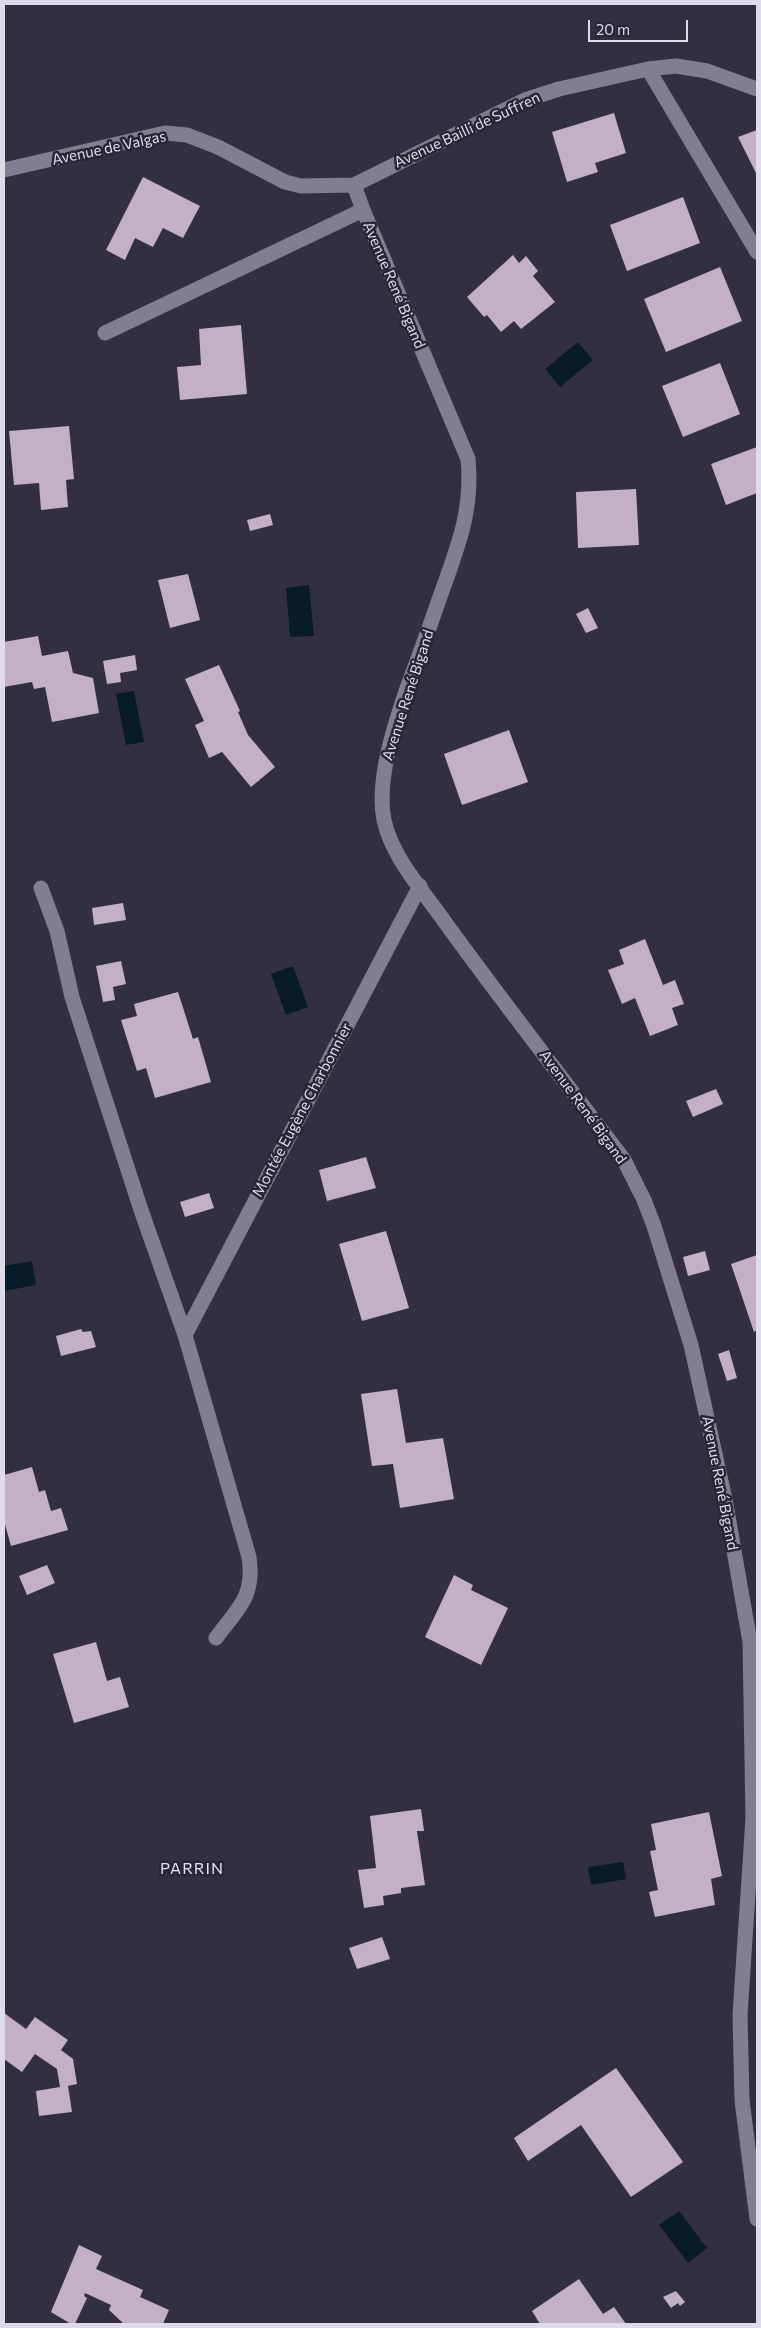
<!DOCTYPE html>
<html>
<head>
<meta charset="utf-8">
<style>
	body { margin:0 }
	#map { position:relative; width:761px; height:2328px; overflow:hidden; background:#332f42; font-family:Commissioner,sans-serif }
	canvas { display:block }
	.frame { position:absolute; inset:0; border:5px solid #dedce8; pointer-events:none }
	.scale { position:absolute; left:588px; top:20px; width:100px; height:22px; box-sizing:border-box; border:2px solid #dedce8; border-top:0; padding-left:6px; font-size:15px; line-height:18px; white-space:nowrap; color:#dedce8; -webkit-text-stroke:4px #292537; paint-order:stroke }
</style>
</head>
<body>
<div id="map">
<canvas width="761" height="2328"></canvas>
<div class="frame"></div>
<div class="scale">20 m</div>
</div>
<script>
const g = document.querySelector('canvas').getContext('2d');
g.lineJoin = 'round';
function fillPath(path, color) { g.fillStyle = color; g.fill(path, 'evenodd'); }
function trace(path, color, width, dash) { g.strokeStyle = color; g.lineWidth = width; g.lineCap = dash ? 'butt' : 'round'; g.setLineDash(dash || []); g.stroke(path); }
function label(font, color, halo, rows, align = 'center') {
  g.font = font + ' Commissioner,sans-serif'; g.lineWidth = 5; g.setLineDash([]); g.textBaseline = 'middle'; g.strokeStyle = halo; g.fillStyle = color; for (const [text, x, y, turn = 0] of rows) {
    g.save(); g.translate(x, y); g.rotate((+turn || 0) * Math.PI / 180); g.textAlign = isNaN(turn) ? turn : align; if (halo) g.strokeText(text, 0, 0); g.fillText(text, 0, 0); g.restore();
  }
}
fillPath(new Path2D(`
	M578,342L593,360L560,387L545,369Z
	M309,585L314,636L290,637L286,588Z
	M134,691L144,742L126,745L116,694Z
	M293,966L308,1007L286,1015L271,974Z
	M32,1261L36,1285L4,1291V1266Z
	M623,1862L626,1879L591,1885L588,1867Z
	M679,2211L707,2248L688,2263L659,2225Z`), '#071c28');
fillPath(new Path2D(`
	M614,113L626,153L595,163L598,172L567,182L552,132Z
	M757,130V175L738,137Z
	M143,177L200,206L183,238L163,228L153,247L135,238L125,260L106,250Z
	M683,197L700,243L627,271L610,225Z
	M513,255L519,263L526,256L538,271L533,276L555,302L521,329L514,321L501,332L487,315L484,317L467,297Z
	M720,267L742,321L666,352L644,299Z
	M241,325L247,394L180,400L177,367L201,365L199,329Z
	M720,363L740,414L683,437L662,386Z
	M69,426L74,479L66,480L68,507L41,510L39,483L14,485L9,431Z
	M757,447V493L726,505L711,464Z
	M636,489L639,545L578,548L576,492Z
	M270,514L273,525L250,531L247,520Z
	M188,574L200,620L170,628L158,580Z
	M588,608L598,628L586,633L576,614Z
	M38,636L42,656L68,651L73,673L93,678L99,713L52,722L45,687L34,689L32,682L4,687V642Z
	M135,655L137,670L120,673L121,682L107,684L103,661Z
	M219,665L240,711L238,712L248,735L275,767L251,787L222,752L209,758L195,725L204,721L185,679Z
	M509,730L528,782L462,805L444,754Z
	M123,903L126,920L94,925L92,908Z
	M645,939L663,985L675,980L684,1004L672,1008L678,1025L650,1036L635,998L622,1004L608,970L624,964L619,950Z
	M121,961L126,984L113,987L115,1000L103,1002L96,966Z
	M178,992L193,1039L198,1037L211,1082L155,1098L146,1068L137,1071L121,1020L137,1016L134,1004Z
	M716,1089L723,1104L693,1117L686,1101Z
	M366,1157L376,1188L327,1201L319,1170Z
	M209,1193L214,1208L185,1217L180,1202Z
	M386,1231L409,1308L362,1321L339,1244Z
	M705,1251L710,1270L688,1276L683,1257Z
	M757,1255V1330L754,1332L731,1264Z
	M81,1329L83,1332L91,1331L96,1347L61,1356L56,1336Z
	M729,1350L737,1378L727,1381L718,1354Z
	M397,1389L406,1443L443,1438L454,1499L400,1508L393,1464L372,1466L361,1394Z
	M32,1467L39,1492L45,1490L51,1511L61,1508L68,1530L11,1546L4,1521V1475Z
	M47,1565L55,1583L27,1595L19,1576Z
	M454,1575L473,1585L471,1590L508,1608L481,1665L425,1637Z
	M96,1642L107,1681L120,1677L129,1707L74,1723L53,1654Z
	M421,1809L424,1831H417L425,1885L401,1888V1893L383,1896L384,1905L364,1908L358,1870L376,1868L370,1816Z
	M709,1812L722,1876L711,1879L715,1905L655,1917L649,1892L658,1890L650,1851L656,1850L651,1824Z
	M382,1937L390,1959L357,1969L349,1948Z
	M4,2013L26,2029L35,2017L68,2040L61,2050L73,2059L77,2084L68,2086L72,2112L39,2116L36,2091L60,2087L57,2069L35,2054L22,2072L4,2059Z
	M616,2068L683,2162L631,2197L581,2125L528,2161L514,2138Z
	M79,2245L102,2256L96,2269L143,2290L140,2297L169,2310L163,2324H124L109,2310L111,2305L85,2293L84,2296L87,2298L75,2324H71L51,2312Z
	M579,2279L603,2314L614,2307L626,2324H540L532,2311Z
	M676,2291L685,2302L680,2306L678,2303L671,2308L663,2297Z`), '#c3b0c4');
trace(new Path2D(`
	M648,69L757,252
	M4,170L165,133L187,135L218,147L285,182L301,186L354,185L525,100L559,89L648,69L676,66L707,71L757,89
	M354,185L363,210L468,459C473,510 458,546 441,594C430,626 418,659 406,691C394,727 376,782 384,820C392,857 421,888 442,918C501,1000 564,1080 624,1160L644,1200L654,1226L691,1345L725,1499L750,1642L753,1818L740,2015L742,2100L757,2219
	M105,333L363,210
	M41,888L57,931L72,997L141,1210L185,1335L249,1557C255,1597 238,1608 216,1638
	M185,1335L420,886`), '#827d93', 15);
label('15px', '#dedce8', '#292537', [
	["Avenue Bailli de Suffren",467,130,-25],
	["Avenue de Valgas",109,148,-12],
	["Avenue René Bigand",394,285,67],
	["Avenue René Bigand",408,695,-72],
	["Avenue René Bigand",583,1107,54],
	["Montée Eugène Charbonnier",302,1110,-62],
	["Avenue René Bigand",720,1483,79]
]);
g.letterSpacing = '1px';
label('16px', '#e3def7', '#292537', [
	["PARRIN",192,1869]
]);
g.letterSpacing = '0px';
</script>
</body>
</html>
